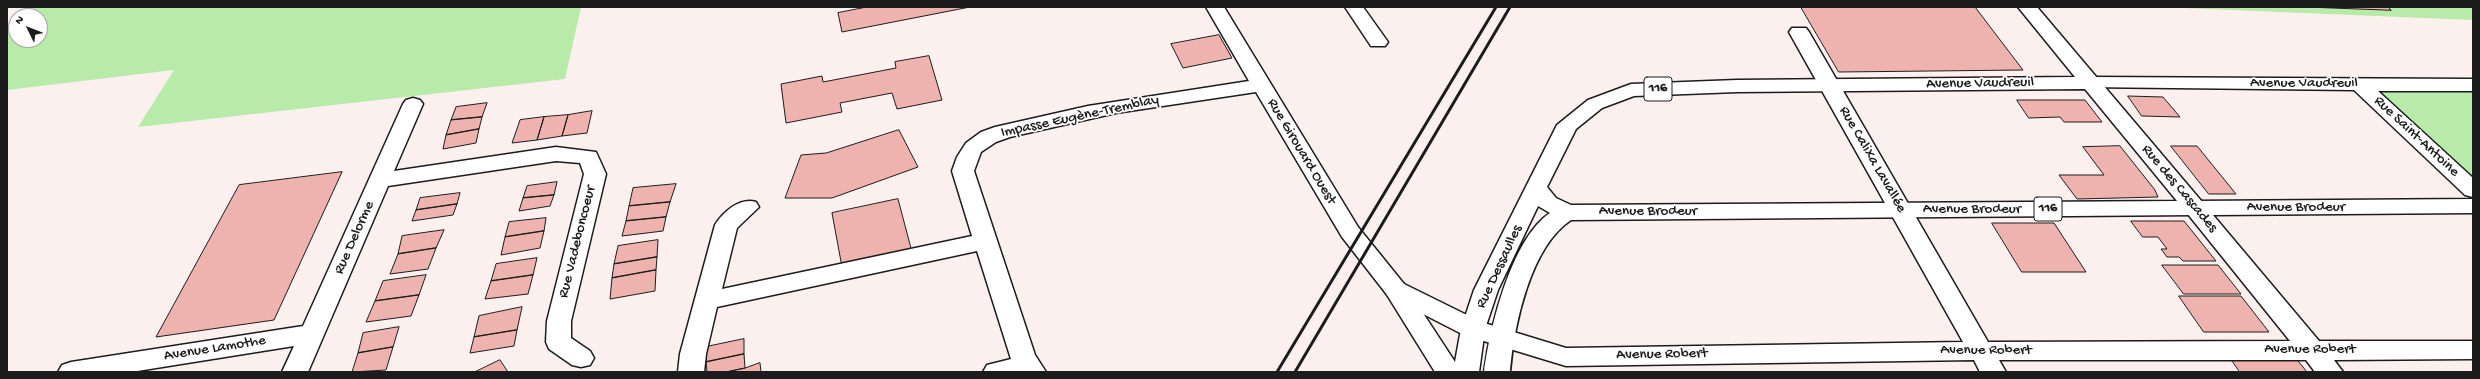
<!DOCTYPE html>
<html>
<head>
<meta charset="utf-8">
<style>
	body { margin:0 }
	#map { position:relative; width:2480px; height:379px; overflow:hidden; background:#fcf0ef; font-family:"Gochi Hand",sans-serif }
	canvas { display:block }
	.frame { position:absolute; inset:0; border:8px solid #1c1c1c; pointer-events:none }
	.north { position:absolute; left:8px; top:8px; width:40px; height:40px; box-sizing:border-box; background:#fff; border:1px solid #a4a4a4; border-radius:50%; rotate:313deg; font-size:11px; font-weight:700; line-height:16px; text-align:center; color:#1c1c1c }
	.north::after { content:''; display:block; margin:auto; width:14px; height:18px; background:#1c1c1c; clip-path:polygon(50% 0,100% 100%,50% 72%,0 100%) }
</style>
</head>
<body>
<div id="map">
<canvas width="2480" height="379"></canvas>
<div class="frame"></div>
<div class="north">N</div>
</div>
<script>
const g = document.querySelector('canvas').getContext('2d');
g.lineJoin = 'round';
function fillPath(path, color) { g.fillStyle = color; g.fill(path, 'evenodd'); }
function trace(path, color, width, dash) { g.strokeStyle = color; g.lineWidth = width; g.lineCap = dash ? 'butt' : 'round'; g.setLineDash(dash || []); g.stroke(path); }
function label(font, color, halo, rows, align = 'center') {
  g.font = font + ' "Gochi Hand",sans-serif'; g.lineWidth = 3.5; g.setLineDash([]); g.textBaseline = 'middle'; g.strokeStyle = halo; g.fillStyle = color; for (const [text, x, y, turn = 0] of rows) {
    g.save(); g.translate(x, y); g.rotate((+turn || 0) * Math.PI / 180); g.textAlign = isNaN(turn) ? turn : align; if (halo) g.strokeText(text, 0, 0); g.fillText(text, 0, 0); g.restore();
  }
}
fillPath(new Path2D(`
	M26,7H581L565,79L138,127L174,70L7,90V27L16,17V40H40V16H17Z
	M2158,7H2473V20Z
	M2473,83V196L2354,84Z`), '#b8eaaa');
const building = new Path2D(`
	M867,7H970L842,32L838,13Z
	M1801,7H1975L2023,70L1839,72Z
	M2307,7H2388L2391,10Z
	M1219,35L1232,58L1183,68L1171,44Z
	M929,56L942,100L897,109L892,93L840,103L842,112L786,123L781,84L822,76L823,82L896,68L895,62Z
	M2128,96L2163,97L2180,117L2142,116Z
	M2017,100H2085L2102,122H2064L2060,117L2029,118Z
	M487,103L482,117L451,120L456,107Z
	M592,111L587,133L562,136L568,115Z
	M568,115L562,136L537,140L544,117Z
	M482,117L479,129L446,135L451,120Z
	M544,117L537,140L512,143L520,120Z
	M479,129L476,143L443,149L446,135Z
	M899,130L918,167L832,198H785L801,155L826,153Z
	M2120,146L2155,190L2158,197L2077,199L2059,175H2104L2083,147Z
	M2171,146H2197L2236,194H2209Z
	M342,172L274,320L156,337L239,185Z
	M557,182L554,195L523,198L527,186Z
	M676,184L670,202L629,206L633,188Z
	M460,193L457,204L416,210L420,198Z
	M554,195L550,206L519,211L523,198Z
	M898,199L912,252L842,267L832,213Z
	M670,202L666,217L626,221L629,206Z
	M457,204L453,215L412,221L416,210Z
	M666,217L663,231L622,236L626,221Z
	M546,218L544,231L505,237L509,222Z
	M2131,221H2184L2216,261H2183L2179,257H2167L2161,249H2167L2158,237H2143Z
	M1992,223H2054L2086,272H2022Z
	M444,230L436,248L398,254L402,236Z
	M544,231L540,248L501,255L505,237Z
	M658,240L657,257L614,264L618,246Z
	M436,248L428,269L390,274L398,254Z
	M657,257L656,270L612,278L614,264Z
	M537,258L533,275L491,281L496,264Z
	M2162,265H2218L2241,294H2184Z
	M656,270L655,291L610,299L612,278Z
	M426,275L419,295L375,301L383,281Z
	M533,275L528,294L485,299L491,281Z
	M419,295L411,316L366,322L375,301Z
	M2179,296H2241L2269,332H2204Z
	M522,307L517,330L474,337L479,316Z
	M399,327L393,347L358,353L363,333Z
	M517,330L514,346L470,353L474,337Z
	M744,339V354L706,362V347Z
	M393,347L386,370L352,372L358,353Z
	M744,354L745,368L726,372H707L706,362Z
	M2229,356H2294L2307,372H2240Z
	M500,360L508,372H475Z
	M760,363L761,372H726L745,368Z`);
fillPath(building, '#eeb3ae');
trace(building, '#1c1c1c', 1);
const minor = new Path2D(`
	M1206,7H1224L1358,227L1404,284L1481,322L1566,348L1963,342L1789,32L1792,28H1806L1809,32L1988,342L2290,341L2187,213L2184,208L2187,203L2195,201L2473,199V213L2213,215L2319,341H2473V359L2334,360L2343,372H2315L2306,360H1999L2006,372H1980L1974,360L1566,366L1464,335L1388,296L1342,237L1256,92L1116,113L1010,137L996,142L981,152L974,171L1035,355L1046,372H983L987,365L1011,359L977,251L717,307L706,354L704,372H678L680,354L715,225C723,212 740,197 756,202L759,207L737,228L722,289L972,236L952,171L957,157L966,143L981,132L995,127L1088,106L1249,81Z
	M1345,7H1363L1388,42L1385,46H1371Z
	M2090,77L2473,79V91H2378L2473,178V197L2465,195L2354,90L2083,87L2080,83L2083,79Z
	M413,98L420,100L423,104L394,171L556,147L596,152L606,174L571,321V338L590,351L594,358L590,365L581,367L572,365L549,349L546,342L547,321L584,174L580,163L556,161L388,186L308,372H282L294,346L131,372H58L62,365L71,362L303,326L403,104L406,100Z`);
const major = new Path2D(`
	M2018,7H2037L2203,203L2206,208L2203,213L2195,215L1571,220C1530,247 1514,326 1510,372H1484C1490,328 1511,239 1550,213L1538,206L1498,290L1485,329L1479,372H1435L1384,290L1388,284L1396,281L1404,284L1455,362L1461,329L1474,290L1557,125L1588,100L1631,84L1737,80L2075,77ZM2085,89L2177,201L1571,205L1556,198L1547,187L1576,129L1602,108L1634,96L1737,92Z`);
trace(minor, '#1c1c1c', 3);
trace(major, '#1c1c1c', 3);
fillPath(minor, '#fff');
fillPath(major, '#fff');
trace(new Path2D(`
	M1277,372L1496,7
	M1295,372L1510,7`), '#1c1c1c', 3);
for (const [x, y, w] of [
	[1658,89,28],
	[2048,209,28]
]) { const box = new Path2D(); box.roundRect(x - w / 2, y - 12, w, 24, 3); g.fillStyle = '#fff'; g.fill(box); trace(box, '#1c1c1c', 1); }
label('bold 14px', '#1c1c1c', null, [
	["116",1658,89],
	["116",2048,209]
]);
label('15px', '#1c1c1c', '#fff', [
	["Avenue Vaudreuil",1980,84,-1],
	["Avenue Vaudreuil",2304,84],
	["Impasse Eugène-Tremblay",1080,117,-12],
	["Rue Saint-Antoine",2416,137,43],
	["Rue Girouard Ouest",1301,152,59],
	["Rue Calixa Lavallée",1872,160,60],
	["Rue des Cascades",2179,189,50],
	["Avenue Brodeur",2296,208],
	["Avenue Brodeur",1972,210],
	["Avenue Brodeur",1648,212],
	["Rue Delorme",355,238,-66],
	["Rue Vadeboncoeur",578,242,-76],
	["Rue Dessaulles",1500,267,-65],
	["Avenue Lamothe",215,349,-9],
	["Avenue Robert",2310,350],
	["Avenue Robert",1986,351],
	["Avenue Robert",1662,355,-1]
]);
</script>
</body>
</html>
